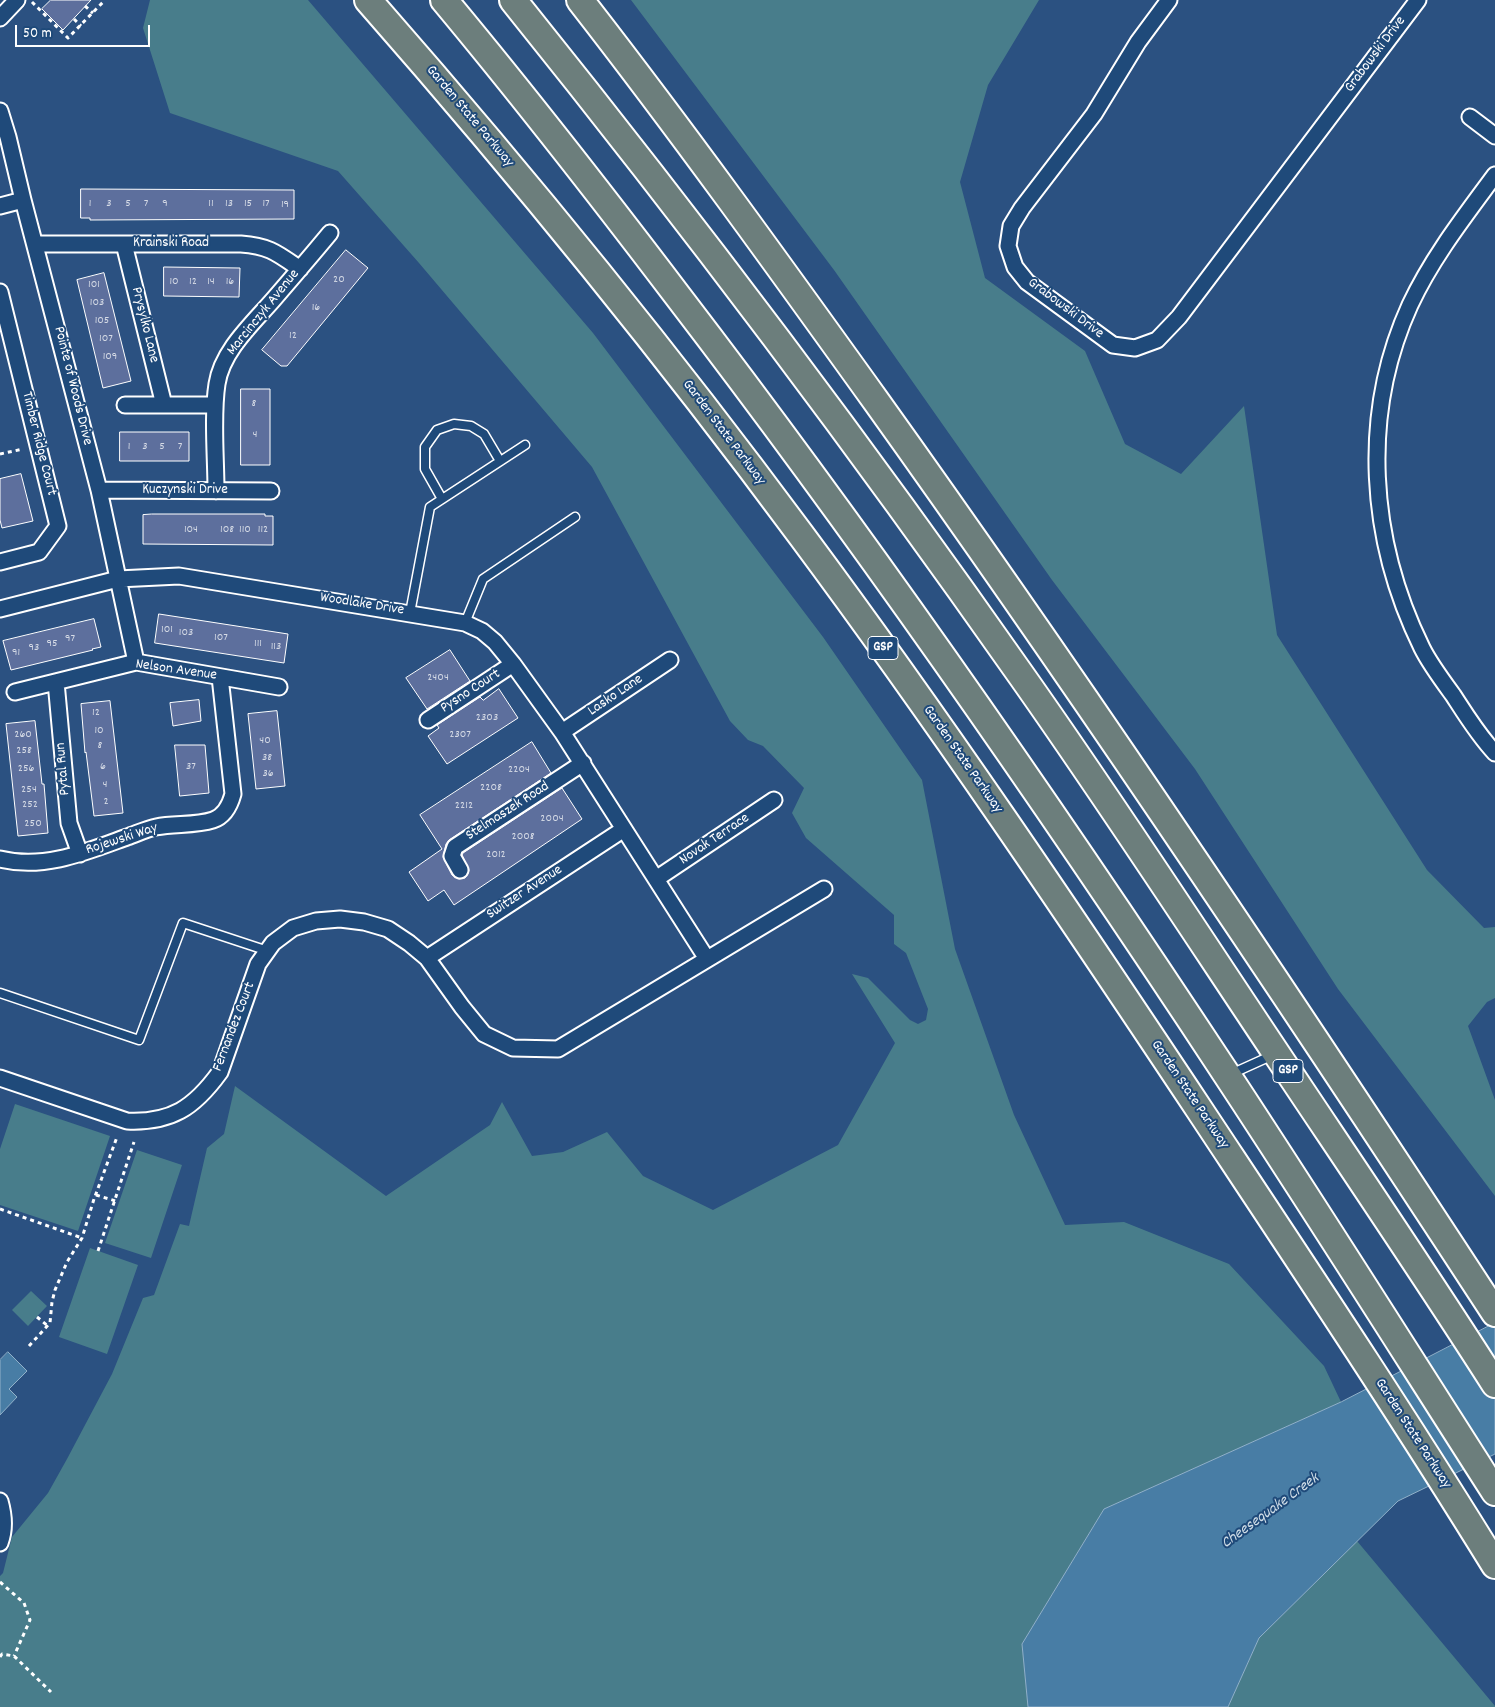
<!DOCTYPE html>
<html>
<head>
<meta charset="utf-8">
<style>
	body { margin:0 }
	#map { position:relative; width:1495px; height:1707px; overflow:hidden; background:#2b5181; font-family:Dekko,sans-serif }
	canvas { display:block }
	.scale { position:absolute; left:15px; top:25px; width:135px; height:22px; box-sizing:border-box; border:2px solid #fff; border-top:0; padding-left:6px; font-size:15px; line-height:18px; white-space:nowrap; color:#fff; -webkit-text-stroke:4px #1f4a7a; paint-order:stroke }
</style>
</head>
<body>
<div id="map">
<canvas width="1495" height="1707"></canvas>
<div class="scale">50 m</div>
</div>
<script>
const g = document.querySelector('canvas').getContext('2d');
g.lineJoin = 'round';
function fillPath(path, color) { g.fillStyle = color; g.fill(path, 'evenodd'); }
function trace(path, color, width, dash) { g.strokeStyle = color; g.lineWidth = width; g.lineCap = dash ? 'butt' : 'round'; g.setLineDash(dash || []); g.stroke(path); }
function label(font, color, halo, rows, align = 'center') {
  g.font = font + ' Dekko,sans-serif'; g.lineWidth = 4; g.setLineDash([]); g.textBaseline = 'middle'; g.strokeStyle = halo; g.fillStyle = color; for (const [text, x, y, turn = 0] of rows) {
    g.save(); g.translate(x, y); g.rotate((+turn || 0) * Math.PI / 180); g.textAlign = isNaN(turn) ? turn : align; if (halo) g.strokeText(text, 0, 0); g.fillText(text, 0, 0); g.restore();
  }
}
fillPath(new Path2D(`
	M150,0H308L593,333L823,637L922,780L955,949L1014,1115L1065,1225L1124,1222L1229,1264L1324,1366L1341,1402L1104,1509L1022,1644L1028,1707H0V1576L3,1573L12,1537L48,1493L67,1459L112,1374L143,1298L154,1295L180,1224L189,1226L207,1148L224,1134L235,1086L386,1196L490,1125L502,1102L532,1156L563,1152L607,1132L643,1176L713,1210L838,1145L895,1043L852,974L868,978L910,1020L918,1024L926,1020L928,1009L906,953L894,944V915L806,838L792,813L804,788L763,746L748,740L730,721L592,467L419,263L338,171L170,113L143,28Z
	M631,0H1039L988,85L960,182L985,278L1085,351L1125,444L1181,474L1244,406L1277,635L1427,870L1484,928L1495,927V998L1487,1002L1468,1026L1495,1100V1196L1338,989L1195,769L1052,580L834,270Z
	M15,1104L110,1136L78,1231L0,1205V1149Z
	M137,1150L182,1165L151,1258L105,1243Z
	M90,1248L138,1265L107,1354L59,1337Z
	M31,1291L47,1306L28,1326L12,1310Z
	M1357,1541L1495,1706V1707H1228L1259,1638Z`), '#487d8b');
const water = new Path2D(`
	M1495,1323V1454L1398,1501L1259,1638L1228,1707H1028L1022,1644L1104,1509L1341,1402Z
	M8,1352L27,1371L9,1389L17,1397L0,1415V1360Z`);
fillPath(water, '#487da5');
trace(water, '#91b1c9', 1);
const building = new Path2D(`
	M51,0H91L63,30L42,9Z
	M81,189L294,190V219L90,220V218H81Z
	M346,250L368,268L287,366H281L262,350Z
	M164,267L240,268L239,297L164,296Z
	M104,273L131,381L103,388L77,280Z
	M241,389H270V465H241Z
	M120,432H189V461H120Z
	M21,474L33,521L2,528L0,520V479Z
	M152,514H265V516H273V545L143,544V515Z
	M159,614L288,634L284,663L155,643Z
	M94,619L101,647L92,649L93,650L11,670L3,641Z
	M450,650L470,681L427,709L406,678Z
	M499,689L518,718L447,764L428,736L439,728L437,725L480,697L483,700Z
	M199,700L201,721L173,726L170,703Z
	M110,701L123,813L94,816L86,752L85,753L81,704Z
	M277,711L285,786L256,789L248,714Z
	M35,721L42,784H44L48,833L18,836L6,724Z
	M532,742L551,773L449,840L446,844L443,857L452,875L459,879L465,878L468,874L469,870L462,855L463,853L562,788L582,819L454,905L444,890L428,901L409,872L442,849L420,815Z
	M175,745H205L209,793L180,796Z`);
fillPath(building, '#5d6f9d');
trace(building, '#fff', 1);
const lane = new Path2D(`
	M442,499L425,469V447L437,430L454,424L471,426L484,434L500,461
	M410,613L430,507L525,445
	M465,623L483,579L575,517
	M0,993L139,1040L183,923L268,951
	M1231,1074L1273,1055`);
const street = new Path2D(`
	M1169,0L1138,42L1094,114L1022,208L1011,226L1008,246L1015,267L1027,282L1113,345L1135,348L1157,340L1179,317L1418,0
	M0,18L17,0
	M0,111L8,137L23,200L99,490L136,662
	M1470,117L1495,136
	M1495,175C1464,217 1432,258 1410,305C1360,415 1369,540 1422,648C1430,664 1442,680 1453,695C1466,715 1478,735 1495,753
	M0,206L23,200
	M36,244H241C269,246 277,253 300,269
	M124,244L164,405
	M0,292L58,526L39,552L0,562
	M125,405H215
	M99,490L271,491
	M216,491C216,458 212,416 217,384C222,351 252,324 273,300C292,278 311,256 330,233
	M0,609L118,579L179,576L465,623L482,631L495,642L513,664L562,732L707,959
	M56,682L69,823L80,854
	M15,692L136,662L279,687
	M428,720L513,664
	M562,732L670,660
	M0,859C44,870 86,852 127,837C136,834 146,829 156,827C174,823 195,826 213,820C225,816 230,805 233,794L220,677
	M460,870L452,856L455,847L583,763
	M656,879L774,800
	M427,958L624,829
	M0,1078L127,1121C171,1123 194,1108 220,1072L258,964L273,943L293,928L316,921L340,919L364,922L388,929L409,943L427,958L462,1007L484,1034L513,1048L558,1049L824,889
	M0,1501C4,1515 5,1530 0,1543`);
const highway = new Path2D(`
	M368,0C519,172 664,350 801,535C940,722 1070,915 1199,1109C1299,1260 1400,1411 1495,1565
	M444,0C524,96 601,195 677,295C871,548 1052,809 1227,1075C1318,1213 1406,1353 1495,1492
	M513,0C690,220 859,444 1021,675C1108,798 1190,924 1274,1050C1348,1161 1423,1271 1495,1384
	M580,0C682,131 779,266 876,401C1090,700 1294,1005 1495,1313`);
trace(lane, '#fff', 11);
trace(street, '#fff', 19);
trace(highway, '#fff', 30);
trace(new Path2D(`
	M32,2L68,38L105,0
	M85,6L93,13
	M74,19L81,26
	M0,454L23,449
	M96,1195L119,1202
	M0,1209L82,1238
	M98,1251L134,1142
	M37,1317L48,1326
	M29,1346L50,1323L52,1302L55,1290L67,1262L82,1238L94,1199L117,1137
	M0,1582L24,1603L30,1620L14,1656
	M0,1657L2,1654L14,1656L51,1692`), '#fff', 3, [4, 4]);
trace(lane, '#1f4a7a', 8);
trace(street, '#1f4a7a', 15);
trace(highway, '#6c7e7c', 26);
label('12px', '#d6dbe6', null, [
	["1",90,204],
	["3",109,204],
	["5",128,204],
	["7",146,204],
	["9",165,204],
	["11",211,204],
	["13",229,204],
	["15",248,204],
	["17",266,204],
	["19",285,205],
	["20",339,280],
	["10",174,282],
	["12",193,282],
	["14",211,282],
	["16",230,282],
	["101",94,285],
	["103",97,303],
	["16",316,308],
	["105",102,321],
	["12",293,336],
	["107",106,339],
	["109",110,357],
	["8",254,404],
	["4",255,435],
	["1",129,447],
	["3",145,447],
	["5",162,447],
	["7",180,447],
	["104",191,530],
	["108",227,530],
	["110",245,530],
	["112",263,530],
	["101",167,630],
	["103",186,633],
	["107",221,638],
	["97",70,639],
	["95",52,644],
	["111",258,644],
	["113",276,647],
	["93",34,648],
	["91",16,653],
	["2404",438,678],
	["12",96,713],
	["2303",487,718],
	["10",99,731],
	["260",23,735],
	["2307",460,735],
	["40",265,741],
	["8",100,746],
	["258",24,751],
	["38",267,758],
	["6",103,767],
	["37",191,767],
	["256",26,769],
	["2204",519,770],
	["36",268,774],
	["4",105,785],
	["2208",491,788],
	["254",29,790],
	["2",106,802],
	["252",30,805],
	["2212",464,806],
	["2004",552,819],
	["250",33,824],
	["2008",523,837],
	["2012",496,855]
]);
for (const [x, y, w] of [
	[883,648,30],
	[1288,1071,30]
]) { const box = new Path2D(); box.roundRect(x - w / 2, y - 11.5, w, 23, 4); g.fillStyle = '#1f4a7a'; g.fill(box); trace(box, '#fff', 1); }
label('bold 14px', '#fff', null, [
	["GSP",883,648],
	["GSP",1288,1071]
]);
label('15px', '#fff', '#1f4a7a', [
	["Grabowski Drive",1376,55,-53],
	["Garden State Parkway",469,117,50],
	["Krainski Road",171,244],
	["Grabowski Drive",1065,309,37],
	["Marcinczyk Avenue",264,313,-51],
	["Prysylko Lane",144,325,76],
	["Pointe of Woods Drive",72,386,76],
	["Garden State Parkway",723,433,53],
	["Timber Ridge Court",38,444,76],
	["Kuczynski Drive",185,491],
	["Woodlake Drive",362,605,9],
	["Nelson Avenue",176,671,8],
	["Pysno Court",471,692,-33],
	["Lasko Lane",616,696,-34],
	["Garden State Parkway",962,760,55],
	["Pytal Run",64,769,-95],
	["Stelmaszek Road",508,812,-33],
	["Rojewski Way",122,840,-18],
	["Novak Terrace",715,840,-34],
	["Switzer Avenue",525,893,-33],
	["Fernandez Court",235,1027,-69],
	["Garden State Parkway",1189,1095,56],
	["Garden State Parkway",1412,1434,57]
]);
label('italic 16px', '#d1dee8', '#1f4a7a', [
	["Cheesequake Creek",1271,1512,-36]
]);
</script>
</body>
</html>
